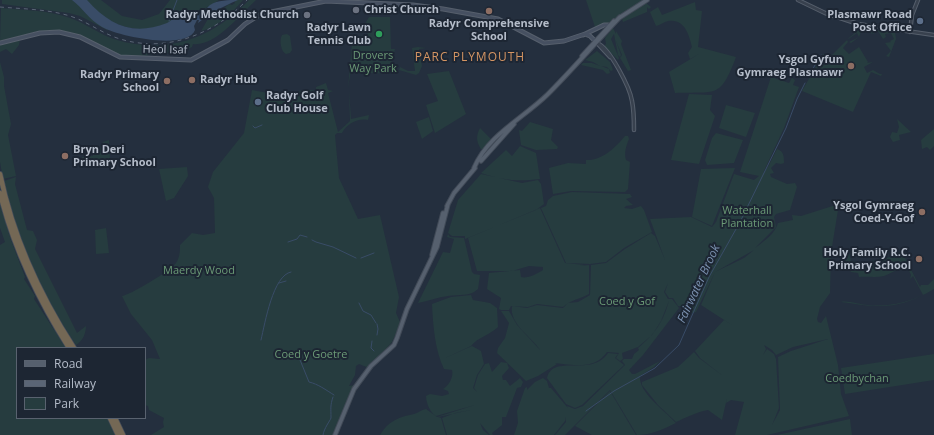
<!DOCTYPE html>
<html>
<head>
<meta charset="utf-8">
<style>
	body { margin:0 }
	#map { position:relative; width:934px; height:435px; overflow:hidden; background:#242f3e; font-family:"Open Sans",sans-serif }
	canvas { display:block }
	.legend { position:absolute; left:16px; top:347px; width:130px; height:72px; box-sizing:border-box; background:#1d2633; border:1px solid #59626f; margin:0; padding:5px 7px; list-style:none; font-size:12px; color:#b4bcc9 }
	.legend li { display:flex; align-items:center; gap:8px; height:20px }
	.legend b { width:20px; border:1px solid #59626f }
</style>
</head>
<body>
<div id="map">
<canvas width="934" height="435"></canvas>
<ul class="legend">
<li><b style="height:5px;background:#56606e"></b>Road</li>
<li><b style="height:5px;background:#5a6575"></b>Railway</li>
<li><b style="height:11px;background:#263c3f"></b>Park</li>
</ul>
</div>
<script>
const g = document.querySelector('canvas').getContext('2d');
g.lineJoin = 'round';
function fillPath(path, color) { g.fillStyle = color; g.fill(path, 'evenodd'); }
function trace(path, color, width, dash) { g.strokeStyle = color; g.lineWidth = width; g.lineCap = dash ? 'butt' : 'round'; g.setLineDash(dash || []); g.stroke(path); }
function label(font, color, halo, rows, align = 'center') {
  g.font = font + ' "Open Sans",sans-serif'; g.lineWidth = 4; g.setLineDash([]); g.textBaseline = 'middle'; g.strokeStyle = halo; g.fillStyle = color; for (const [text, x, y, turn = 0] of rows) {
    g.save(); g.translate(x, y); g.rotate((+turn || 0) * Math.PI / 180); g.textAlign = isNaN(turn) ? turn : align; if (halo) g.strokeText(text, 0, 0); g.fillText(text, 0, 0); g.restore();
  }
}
fillPath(new Path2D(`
	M2,0H75L109,31L80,16L69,13L2,4Z
	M86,0H101L122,16L142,20L159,14L170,0H219C212,5 204,10 196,11C192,11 187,10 183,11C176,13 173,21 167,24C142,38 100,23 86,0Z
	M234,0H243C232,13 217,28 201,31L209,17L217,14L229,4L232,5L235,3Z
	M249,0H256C241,14 215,47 193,44L192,47L182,52L151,54V55L144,56V57H122L80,37L55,30L35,32L0,41L1,8C23,10 46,10 67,17C85,22 99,35 117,40C168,55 213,38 249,0Z
	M586,0H643L608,23L595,27Z
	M695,2L696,10L702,11L698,47L736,57C720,100 716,91 675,93L669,72L699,54L690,59L688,53L692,47C689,34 684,18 668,21C664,22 660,25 656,26L650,12L658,7L662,15Z
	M646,3L651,7L649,9L647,7V12L623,22L622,19Z
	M369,17H390L391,49H395L391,64L397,68L396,70L386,67L383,68L382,73C370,74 362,72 351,69L348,88L352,43H359L358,37H361V34L362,37H368L366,22Z
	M613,28L616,34V31L622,41L621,44L631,70L628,71L620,58L622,55L616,41L621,55L620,57L618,55L614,34L611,39L619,58L618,60L604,46L606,44L605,38Z
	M867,28L895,32L896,39L889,57L886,56L891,51L885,43L891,42L890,41L894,39L891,33L885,34L886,37L883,39L878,31L873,34L872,32V34Z
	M860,29H862L859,37L851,43L849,42L859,37L857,33L847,40L848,42L843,48L849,54L859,47L868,62L867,63L873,62L864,67L867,73L873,70L880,74H882L881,76L871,72L853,112L802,91L823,54L832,55L850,37Z
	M287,34L290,36L292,50L290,53L286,54C281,52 279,40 282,35Z
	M20,40L19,45L12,54L6,49L0,52V44Z
	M418,47L426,48L419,49L422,66L419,73L416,75L399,70L400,67L408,71H415L412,48Z
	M597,51L610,62L613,70L611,71L607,67L601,66L609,69L610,73L607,74L603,70L581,65L583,63H592L600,66L593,62L585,60Z
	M0,62L4,77V86L11,124L8,135L16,176L3,179L0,162Z
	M449,71L466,114L435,133L426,105L438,101L427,74Z
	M771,77L789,83L792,78L795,80L793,85L799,87L784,128L763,173L769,165L777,149C784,151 784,157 784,163L781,164L776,163L771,168L774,173L770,174L771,177L787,184L795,183L797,187L790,210L776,214L774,217L776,227L755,248C763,242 775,234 778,223L793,220L792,215L801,216L839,204L831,253L830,293L820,307L817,319L818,322L821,323L826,316L838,365L841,394L849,416L767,435H735L744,402L731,400L726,403L727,398L722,420L708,410C699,411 685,418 676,422L658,405L642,385V382L678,367L694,352L699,358L723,376L700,358L695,351L724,320L735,327L701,305L715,272L744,258L754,250L715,272L696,312L692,313L689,307L678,306L673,298H669L665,292L668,283L664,292L668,299H672L679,308L643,355L629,370L632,374H635L660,361L654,367L640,376C638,392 665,411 676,423C663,429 652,435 637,435L610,390L565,435H555L566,422L565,417L569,409L565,417V421L554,435H514L518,423L517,411L525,388L527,387V390L535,382L543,378L547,381L549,388H551L568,408L567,406L575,409L583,406L625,365L622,361L624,359H632L634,354L639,350L638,348C655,334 663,322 669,301L661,321L652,335L638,347L622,353L623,359L620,361L616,358L619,353L607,352C595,370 574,365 555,363L557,364L538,376L526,381L497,353L498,348L505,338L509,323L501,311H509L517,325L540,350C532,337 509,324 512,306L527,308L537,305L563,308L568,303L578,302L590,295L591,265L606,263L625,249L651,233L655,236L665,260L650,219L691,217L712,227L716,222L734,174L754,180L759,176L740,172ZM828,339L791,351L778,357L780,410L772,425L779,408L776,359L774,354L767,349L763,355L766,349L764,345L772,350L776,355L793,347Z
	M326,83L328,90L333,91L328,93L338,132L350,121L349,90L351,119L369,115L368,120C357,118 347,124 342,133H337L335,135L339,178L358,219L380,215L399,297L396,313L400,322L398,329L392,342L369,368L359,364L356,366L355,375L349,386L356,385L335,435H151L164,427L163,422L164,418L149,410L148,406L145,405V360L149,358L160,359L152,340L131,314L122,296C132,294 170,271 176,263C180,257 180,251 180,245L192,233L203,235L215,233L214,198L208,187L213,172L244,133L252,90L284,96H287L286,93L310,90L316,91V87Z
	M689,94L712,95L710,110L715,116L699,164L671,160Z
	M726,105L755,113L746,137L719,128Z
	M429,117L433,131L422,139L416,122Z
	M897,119L911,132L899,135L900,140L893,142L890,137L892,132L897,133L899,127Z
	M530,122L553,129L551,140L558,147L557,149L536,150L521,145L519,130L522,131Z
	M480,128L491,139L484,150L481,149C476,141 476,136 480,128Z
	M934,129V146L930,150L927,147L922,149L921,140Z
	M716,133L743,140L734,163L707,165L705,160L712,138Z
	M625,136H628L629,139C626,146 624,153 626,160L630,162L628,189L625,192L571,191L553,194L549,168L568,163L586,164V160C602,161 616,147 625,136Z
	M109,140L110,160L82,162V157L93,156V148L99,150L103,142Z
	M520,146L536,153L540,179C517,182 503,180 481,173L506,150L512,156Z
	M187,167L188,176L174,198L166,201L159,169Z
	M735,168L712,226L692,217L701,169Z
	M481,174L522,183L538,180L541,184L544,204L536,210L465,239V236H452L448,233L458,200Z
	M16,177L15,184L27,230L33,231L37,240L35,249L77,333L86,326C86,333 83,341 76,345C43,295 15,240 4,181Z
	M572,192L630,194L632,197L626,199L633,205L626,206L624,208L632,209L641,206L644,210L652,232L624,248L606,262L590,264L566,263L541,208L546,206L548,200L553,196Z
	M0,205L11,240L25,277L24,279L35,296L34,299L66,348H17V418H107L115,435H0V245L5,242L0,228Z
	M540,208L565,263L585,265L580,266L589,265V294C580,299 570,300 563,307L537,304L528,307L511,306L509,310H501L499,309L501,298L487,289L489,273L520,270L521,277C527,279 537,274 543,270V267L529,266L512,271H477L468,238L540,208L555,245Z
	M106,228L109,253L96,254L95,230Z
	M448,234L450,237L464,238L472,272L474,274L480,275L478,289C470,297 459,294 448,296C438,297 428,301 418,303L443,252L450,253L454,239L447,237Z
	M906,248L902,252L920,287L921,285H928L934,279V289C898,310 881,308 841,302C848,300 860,305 868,305C887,307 906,303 923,295L913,276L910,279L911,275L907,266C899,268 892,273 884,276C875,278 866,276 859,277L858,273L851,272L845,262L847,253H849L851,261L861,262L882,260L897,254Z
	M471,295L473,300L490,303L497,308L498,327C490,335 478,337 471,346L443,359L472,346L481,351L484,364L477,375L473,388L477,392L474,388L478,375L485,364L489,363L492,372L501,362L507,363L509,368L502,376L503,380H506L510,386L520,378L523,382L521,387L517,388L506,417H502V425L492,433L493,435H490L480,423L483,430L489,435H447L442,418L455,413L471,410L438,417L441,418L446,435H380C388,421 399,417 414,414C418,413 421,410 426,409L437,417L475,405L436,416C430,413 426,402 426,396L430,394L442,396L449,394L448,391L443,389C449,386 454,376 452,370L444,369C435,350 433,326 432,304L451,297Z
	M608,353L618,354L615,358L624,365L582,405L575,408L566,404L547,378C553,353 591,378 608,353Z
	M934,354V380L845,394L841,368Z
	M610,391L636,435H592L575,426Z
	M850,419L852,435H777Z`), '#263c3f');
fillPath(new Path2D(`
	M72,0H87C110,26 134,36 167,23C172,21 175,15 181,12L182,15L177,19L189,14L190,11L201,14C205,12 206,8 210,5C218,0 228,0 238,0C222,7 210,13 198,23L199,20H197L194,26L195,30C187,51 117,36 102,27C88,19 83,8 72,0Z`), '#394c67');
trace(new Path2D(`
	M169,21L177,0
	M820,57L821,55
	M810,74L819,58
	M253,126L255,128L262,125
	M312,240L316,242L333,247L356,258
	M288,242L297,239L300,235L307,237
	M361,258L374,253
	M279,283L286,281
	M359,303L363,311L371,315L376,323
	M377,335L378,329L377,324
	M261,340C265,323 273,275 291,272
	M372,341L371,348L374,351
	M298,355L309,382C318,384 326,390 334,395
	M586,411L614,391L655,368L679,345L709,277L740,222L786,128L797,99L805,83
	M323,435C324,428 330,421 331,418C331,408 330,406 333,397`), '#394c67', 1);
const tertiary = new Path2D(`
	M798,0L825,13L858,24L934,35
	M910,32L912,15L918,0
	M597,43C610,48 630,88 632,101C634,111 634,120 634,130
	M597,43L610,57`);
const secondary = new Path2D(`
	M583,35L604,25H609
	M0,43L40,33L59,32L80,37L120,57L191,60L228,40L245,24L261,14L326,1L413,5L443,9L498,19L544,43L564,41L585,34L590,36L596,42`);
const primary = new Path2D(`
	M619,18L647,0
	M582,56L614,21
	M481,161L514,124
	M474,168C488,135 522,119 547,95C572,70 595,43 620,17
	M447,206L454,193L475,168
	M432,255L443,213
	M335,435L354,389L371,366L394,345L397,338L407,309L437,247L448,204`);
const motorway = new Path2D(`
	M0,174C13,237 39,294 74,348
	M0,193C14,250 38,299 69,348
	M110,418L118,435
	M115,418L123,435`);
trace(tertiary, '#565f6c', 4.5);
trace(secondary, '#565f6c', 5);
trace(primary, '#414a57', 5.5);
trace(motorway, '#434c59', 6);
trace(tertiary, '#38414e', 2.5);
trace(secondary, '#465061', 3);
trace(primary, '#56606e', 3.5);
trace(motorway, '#746855', 4.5);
trace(new Path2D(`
	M0,7C23,9 47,9 70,16C86,21 100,32 117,38C165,54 213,35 247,0`), '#5a6575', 1, [4, 4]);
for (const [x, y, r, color] of [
	[356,10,4,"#6b7280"],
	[489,11,4,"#8d6e63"],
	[307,15,4,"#6b7280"],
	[920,21,4,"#5c6f8a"],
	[379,34,4,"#2e9e5b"],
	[851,66,4,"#8d6e63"],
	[192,80,4,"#8d6e63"],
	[167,81,4,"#8d6e63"],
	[258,102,4,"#5c6f8a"],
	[65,156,4,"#8d6e63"],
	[922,212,4,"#8d6e63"],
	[919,259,4,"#8d6e63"]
]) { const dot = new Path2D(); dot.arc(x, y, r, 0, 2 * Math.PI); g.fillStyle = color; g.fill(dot); trace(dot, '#1d2633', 1.5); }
label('bold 11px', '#b4bcc9', '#1d2633', [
	["Christ Church",364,10,"left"],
	["Radyr Methodist Church",299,15],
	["Plasmawr Road",912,15],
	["Post Office",912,28],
	["Radyr Comprehensive",489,24,"center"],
	["School",489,37,"center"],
	["Radyr Lawn",371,28],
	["Tennis Club",371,41],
	["Ysgol Gyfun",843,60],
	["Gymraeg Plasmawr",843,73],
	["Radyr Primary",159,75],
	["School",159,88],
	["Radyr Hub",200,80,"left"],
	["Radyr Golf",266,96,"left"],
	["Club House",266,109,"left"],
	["Bryn Deri",73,150,"left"],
	["Primary School",73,163,"left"],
	["Ysgol Gymraeg",914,206],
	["Coed-Y-Gof",914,219],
	["Holy Family R.C.",911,253],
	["Primary School",911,266]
], 'right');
label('11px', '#b4bcc9', '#1d2633', [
	["Heol Isaf",165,50,1]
]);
label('11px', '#6b9a76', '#1d2633', [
	["Drovers",373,56],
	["Way Park",373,69],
	["Waterhall",747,211],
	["Plantation",747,224],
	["Maerdy Wood",199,271],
	["Coed y Gof",627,302],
	["Coed y Goetre",311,355],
	["Coedbychan",857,379]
]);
g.letterSpacing = '1px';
label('12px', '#d59563', '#1d2633', [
	["PARC PLYMOUTH",470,58]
]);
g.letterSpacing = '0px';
label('italic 12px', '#7c92b1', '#1d2633', [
	["Fairwater Brook",699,284,-65]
]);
</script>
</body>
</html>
